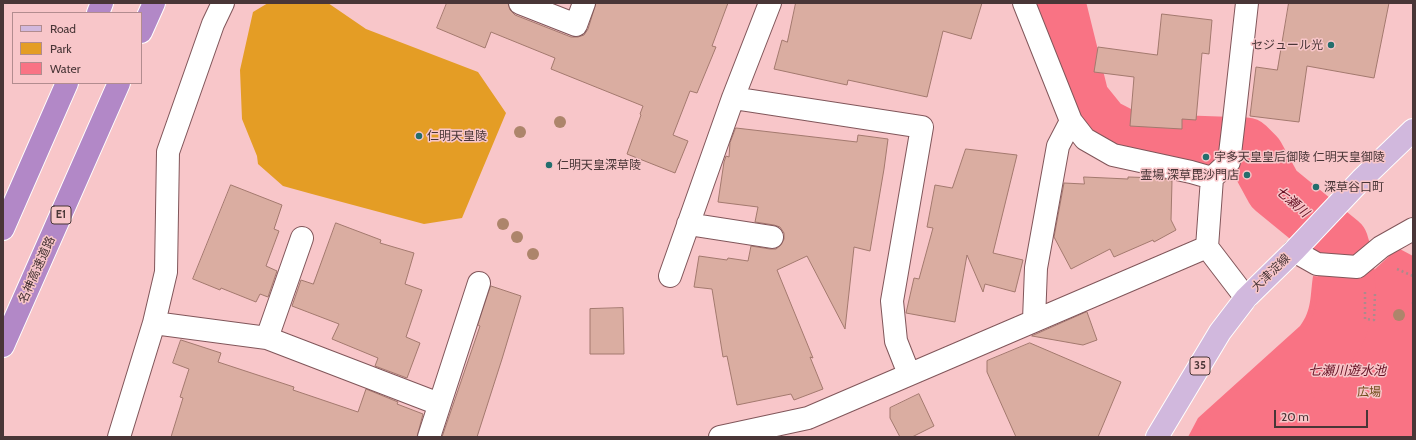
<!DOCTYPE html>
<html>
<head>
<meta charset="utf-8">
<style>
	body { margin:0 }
	#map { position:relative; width:1416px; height:440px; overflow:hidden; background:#f8c6c9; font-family:Cabin,sans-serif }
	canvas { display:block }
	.frame { position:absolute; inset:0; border:4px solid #493637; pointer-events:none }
	.legend { position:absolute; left:12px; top:12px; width:130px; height:72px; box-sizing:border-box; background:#f8c6c9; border:1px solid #b28c8f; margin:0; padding:5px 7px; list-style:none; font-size:12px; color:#493637 }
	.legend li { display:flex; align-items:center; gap:8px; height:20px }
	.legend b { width:20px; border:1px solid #b28c8f }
	.scale { position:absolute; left:1274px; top:410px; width:94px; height:18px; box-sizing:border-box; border:2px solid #493637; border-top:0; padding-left:5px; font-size:12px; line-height:14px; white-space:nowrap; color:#493637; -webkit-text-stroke:3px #f8c6c9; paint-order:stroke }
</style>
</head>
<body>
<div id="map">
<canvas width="1416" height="440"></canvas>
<div class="frame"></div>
<ul class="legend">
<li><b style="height:5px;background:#d1b8dd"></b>Road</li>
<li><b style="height:11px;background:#e49d25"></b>Park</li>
<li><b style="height:11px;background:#f97384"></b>Water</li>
</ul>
<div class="scale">20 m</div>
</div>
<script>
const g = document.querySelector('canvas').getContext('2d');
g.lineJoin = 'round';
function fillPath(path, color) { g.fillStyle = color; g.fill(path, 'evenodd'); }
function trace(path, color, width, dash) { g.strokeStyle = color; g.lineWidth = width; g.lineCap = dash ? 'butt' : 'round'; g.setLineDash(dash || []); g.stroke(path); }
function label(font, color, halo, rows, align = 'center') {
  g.font = font + ' Cabin,"Noto Sans JP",sans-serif'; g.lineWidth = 3; g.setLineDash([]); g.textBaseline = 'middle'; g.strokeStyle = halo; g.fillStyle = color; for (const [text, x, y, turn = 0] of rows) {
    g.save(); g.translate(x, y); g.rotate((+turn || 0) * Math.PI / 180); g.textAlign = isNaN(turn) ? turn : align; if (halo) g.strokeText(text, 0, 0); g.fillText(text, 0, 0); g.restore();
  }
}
fillPath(new Path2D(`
	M268,3H328L366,29L478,72L506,113L462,218L424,224L312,194L283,186L258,164L257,156L242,119L240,70L253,12Z`), '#e49d25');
fillPath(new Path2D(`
	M1398,248L1413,256V437H1188L1198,418L1300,326C1312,310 1310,296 1313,276L1363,280Z`), '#f97384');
trace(new Path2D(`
	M1057,3L1081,100L1102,126L1133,142L1246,146L1256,156L1274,189L1340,243C1350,272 1350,317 1330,342C1321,355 1305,367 1293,378C1271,398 1250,417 1228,437`), '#f97384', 57);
const building = new Path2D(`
	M447,3H508L510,10L515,15L571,37H578L584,35L588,29L596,3H728L712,46L716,47L697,93L690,91L673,135L688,141L675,173L627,154L641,115L640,114L643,106L551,69L555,58L491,32L485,48L437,28Z
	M796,3H982L971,39L943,31L927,97L848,80L847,85L774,69L782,40L787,42Z
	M1289,3H1389L1374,78L1307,66L1299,122L1250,116L1256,67L1277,70Z
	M1162,14L1212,20L1209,54L1202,53L1196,120L1182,119V129L1130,126L1134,77L1094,72L1098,47L1157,55Z
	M736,128L857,142L858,135L888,139L884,169L870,251L854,247L845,329L807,256L777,270L813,358L810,357L823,389L794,400L791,394L737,405L727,356L723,357L712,289L694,287L699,256L727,260L728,258L748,261L751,246L770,249H776L781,245L784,239V233L780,227L774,225L755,222L758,207L718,202L724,162L726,156L729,157L730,143Z
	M966,149L1017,155L993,253L1023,260L1015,292L985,284L983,292L967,255L955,322L906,313L914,278L919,279L933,228L927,227L935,185L952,188Z
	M1084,177L1128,179V177L1161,178L1172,181L1171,220L1176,230L1154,242L1153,240L1114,257L1110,249L1071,269L1054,237L1064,183L1084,184Z
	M231,185L282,205L274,229L279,231L266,266L277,271L268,297L260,294L256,302L221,288L220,290L193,279Z
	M336,223L381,240L380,243L414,253L405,284L422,290L406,337L420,343L407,378L375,366L378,358L332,339L339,324L292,306L301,280L313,284Z
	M491,286L521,296L502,359L477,437H442L480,326L478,325Z
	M623,308L624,354H590V309Z
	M1087,312L1097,340L1083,345L1032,336Z
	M181,340L221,353L218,362L294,387L293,390L358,412L366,389L398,402L397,404L423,414L417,437H171L183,398L180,397L189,369L173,363Z
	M1030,343L1121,382L1098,437H1016L987,372V361Z
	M919,394L934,426L912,437H900L890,418V408Z`);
fillPath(building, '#daada1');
trace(building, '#a3796e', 1);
const minor = new Path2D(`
	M520,3L576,25L584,3
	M1024,3L1071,121L1085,139L1113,155L1191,172L1212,178
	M733,98L922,127L892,301L896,341L909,374
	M688,224L772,237
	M1294,251L1317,264L1357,267L1381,247L1413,229
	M670,276L733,98L770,3
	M1246,298L1207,247L1212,178L1229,162L1234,120L1247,3
	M1034,320L1036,268L1058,146L1071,121
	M154,323L267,338L439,404
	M267,338L302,238
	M119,437L154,323L166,272L168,152L213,24L223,3
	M429,437L479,283
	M720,437L808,418L1207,247`);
const major = new Path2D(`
	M1157,437L1220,332L1246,298L1294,251L1361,180L1413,130`);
const highway = new Path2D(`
	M98,13L102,3
	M141,32L154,3
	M3,229L67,83
	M3,346L119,83`);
trace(minor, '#81565a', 24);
trace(major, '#fff', 24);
trace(highway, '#fff', 24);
trace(new Path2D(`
	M1397,269L1413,276
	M1365,292V319L1374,320L1375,294
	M1413,302V304`), '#ae898b', 2.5, [2, 3]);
trace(minor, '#fff', 22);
trace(major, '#d1b8dd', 22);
trace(highway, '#b288c7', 22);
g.fillStyle = '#ad856b';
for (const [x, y] of [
	[560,122],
	[520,132],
	[503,224],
	[517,237],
	[533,254],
	[1399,315]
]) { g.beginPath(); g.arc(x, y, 6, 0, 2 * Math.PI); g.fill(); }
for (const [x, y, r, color] of [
	[1331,45,4,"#236e6d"],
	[419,136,4,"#236e6d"],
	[1206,157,4,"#236e6d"],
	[549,165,4,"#236e6d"],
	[1247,175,4,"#236e6d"],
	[1316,187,4,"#236e6d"]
]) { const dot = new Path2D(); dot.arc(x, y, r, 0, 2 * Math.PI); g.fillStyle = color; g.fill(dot); trace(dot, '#f8c6c9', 1.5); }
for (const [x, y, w] of [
	[61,215,20],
	[1200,366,20]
]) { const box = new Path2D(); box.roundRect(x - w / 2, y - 9, w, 18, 3); g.fillStyle = '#f8c6c9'; g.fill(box); trace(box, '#493637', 1); }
label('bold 11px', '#493637', null, [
	["E1",61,215],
	["35",1200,366]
]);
label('12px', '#493637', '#f8c6c9', [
	["セジュール光",1323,45,"right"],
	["仁明天皇陵",427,136],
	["宇多天皇皇后御陵 仁明天皇御陵",1214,157],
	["仁明天皇深草陵",557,165],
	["霊場 深草毘沙門店",1239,175,"right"],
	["深草谷口町",1324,187]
], 'left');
label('12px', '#493637', '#f8c6c9', [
	["名神高速道路",37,270,-66],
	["大津淀線",1271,273,-44]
]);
label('12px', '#704f1e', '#f8c6c9', [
	["広場",1369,392]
]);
label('italic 13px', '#661225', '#f8c6c9', [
	["七瀬川",1292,202,41],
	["七瀬川遊水池",1347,371]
]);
</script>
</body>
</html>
